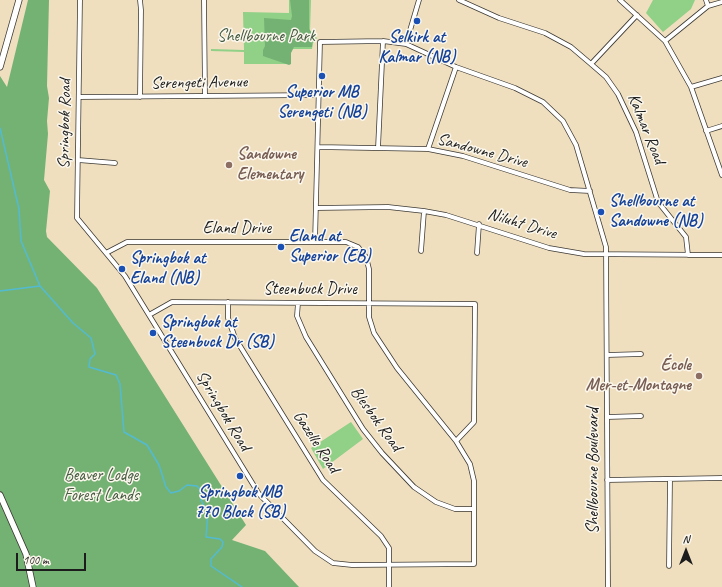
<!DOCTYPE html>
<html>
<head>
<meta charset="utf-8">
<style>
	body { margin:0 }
	#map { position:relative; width:722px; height:587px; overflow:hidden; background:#efdfbf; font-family:Caveat,sans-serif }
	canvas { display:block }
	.north { position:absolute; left:666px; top:531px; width:40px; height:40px; -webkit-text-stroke:3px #fbf7ec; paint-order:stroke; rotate:0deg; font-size:11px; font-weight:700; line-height:16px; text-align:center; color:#1c1c1c }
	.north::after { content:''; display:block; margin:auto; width:14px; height:18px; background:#1c1c1c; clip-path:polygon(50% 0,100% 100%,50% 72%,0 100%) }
	.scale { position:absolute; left:16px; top:553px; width:70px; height:18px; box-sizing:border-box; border:2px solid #1c1c1c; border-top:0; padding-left:5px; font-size:12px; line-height:14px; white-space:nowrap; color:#1c1c1c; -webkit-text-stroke:3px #fbf7ec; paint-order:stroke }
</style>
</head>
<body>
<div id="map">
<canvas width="722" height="587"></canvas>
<div class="north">N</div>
<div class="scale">100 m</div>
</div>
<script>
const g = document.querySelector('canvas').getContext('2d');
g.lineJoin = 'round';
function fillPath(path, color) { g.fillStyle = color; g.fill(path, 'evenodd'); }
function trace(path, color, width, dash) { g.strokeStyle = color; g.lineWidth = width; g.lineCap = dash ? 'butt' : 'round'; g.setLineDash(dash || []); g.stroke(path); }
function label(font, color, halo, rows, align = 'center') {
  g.font = font + ' Caveat,sans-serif'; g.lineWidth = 3; g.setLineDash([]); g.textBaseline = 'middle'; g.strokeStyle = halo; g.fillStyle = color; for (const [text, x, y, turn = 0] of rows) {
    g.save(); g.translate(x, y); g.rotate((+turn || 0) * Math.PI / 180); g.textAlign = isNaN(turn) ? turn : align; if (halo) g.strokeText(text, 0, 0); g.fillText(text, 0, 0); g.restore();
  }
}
fillPath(new Path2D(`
	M289,0H311L310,31L317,38L313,43L312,49H288V64H244V52L211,51V49L244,50L243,12L289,13Z
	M653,0H695L691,9L663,32L646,13Z
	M351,422L363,439L323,469L311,448Z`), '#90d087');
fillPath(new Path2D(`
	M28,0H49L47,86L49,98L47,121L48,134L44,180L50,191L46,231L47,237L97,288L246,525L232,540L265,551L299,587H0V76L7,87Z
	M290,0H309V29L313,34L312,47H294L291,53V64L289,65L263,56V50L265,46L264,18L291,20L292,16Z`), '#74b274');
trace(new Path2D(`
	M0,128L19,209L21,241L40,286L73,323L91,338L95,354L90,359L89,367L116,375L120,384L124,432L147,445L159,465L166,487L171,493L179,491L187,485L197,486L200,489L201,500L208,513L206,537L220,539L223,542L222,547L211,559V566L242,587
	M0,291L40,286`), '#53bbd1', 1.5);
const minor = new Path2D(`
	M80,0L77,218L125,276L259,494L315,551L333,563L352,565L474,564V481L470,464L456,441L397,368L374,333L369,317V269L366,257L358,247L346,242H127L106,253
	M204,0L205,96
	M459,0L499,18L545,33L571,47L591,64L606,77L618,94L636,132L658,202L686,237L688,255
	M620,0L665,41L691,87L722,175
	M706,0L708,6
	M665,41L708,6L722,2
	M406,44L419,0
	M591,64L637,15
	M691,87L722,78
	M79,97L319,95
	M140,97L141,10L140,0
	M706,131L722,126
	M318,147L428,149L463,156L570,190L590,191
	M378,148L383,41
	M428,149L456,67
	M78,160L115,163
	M316,208L388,207L424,211L446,215L549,248L584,254L722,255
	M315,242L320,42L383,41L406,44L456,67L515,88L543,102L563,121L576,145L606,247L608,587
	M421,251L424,211
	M477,253L479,224
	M228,302V318L235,338L323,480L381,536L389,548V587
	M298,303L297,316L306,337L363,429L382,453L414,487L436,502L455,509H474
	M149,315L172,302L475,304L474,422L456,441
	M607,355L641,354
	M607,417L641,416
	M607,480L722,478
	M669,566L670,479`);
const secondary = new Path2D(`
	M0,67L19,0
	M0,495L26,554L33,587`);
trace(minor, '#3c3934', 5.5);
trace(secondary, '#3c3934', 7);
trace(minor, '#fff', 4);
trace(secondary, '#fff', 5.5);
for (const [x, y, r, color] of [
	[417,21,4,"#1a4fb4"],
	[322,76,4,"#1a4fb4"],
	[229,165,4,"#8d6e63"],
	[601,212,4,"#1a4fb4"],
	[281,247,4,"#1a4fb4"],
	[122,269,4,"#1a4fb4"],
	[153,333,4,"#1a4fb4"],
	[699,376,4,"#8d6e63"],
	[240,476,4,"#1a4fb4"]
]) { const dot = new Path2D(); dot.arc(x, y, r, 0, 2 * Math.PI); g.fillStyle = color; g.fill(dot); trace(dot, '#fbf7ec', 1.5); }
label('17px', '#455b41', '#fbf7ec', [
	["Shellbourne Park",266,37],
	["Beaver Lodge",101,476],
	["Forest Lands",101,496]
]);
label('bold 17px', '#164399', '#fbf7ec', [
	["Selkirk at",417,38,"center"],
	["Kalmar (NB)",417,58,"center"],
	["Superior MB",322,93,"center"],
	["Serengeti (NB)",322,113,"center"],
	["Shellbourne at",609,202],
	["Sandowne (NB)",609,222],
	["Eland at",289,237],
	["Superior (EB)",289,257],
	["Springbok at",130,259],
	["Eland (NB)",130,279],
	["Springbok at",161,323],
	["Steenbuck Dr (SB)",161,343],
	["Springbok MB",240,493,"center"],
	["770 Block (SB)",240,513,"center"]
], 'left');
label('17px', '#1c1c1c', '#fbf7ec', [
	["Serengeti Avenue",199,83,-1],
	["Springbok Road",65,124,-89],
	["Kalmar Road",646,129,68],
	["Sandowne Drive",482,151,15],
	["Niluht Drive",522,224,17],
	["Eland Drive",237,229],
	["Steenbuck Drive",310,290],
	["Springbok Road",223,411,59],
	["Blesbok Road",376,419,54],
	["Gazelle Road",316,442,57],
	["Shellbourne Boulevard",594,471,-90]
]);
label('bold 17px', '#785e54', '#fbf7ec', [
	["Sandowne",237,155],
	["Elementary",237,175],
	["École",691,366,"right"],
	["Mer-et-Montagne",691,386,"right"]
], 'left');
</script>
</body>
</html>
